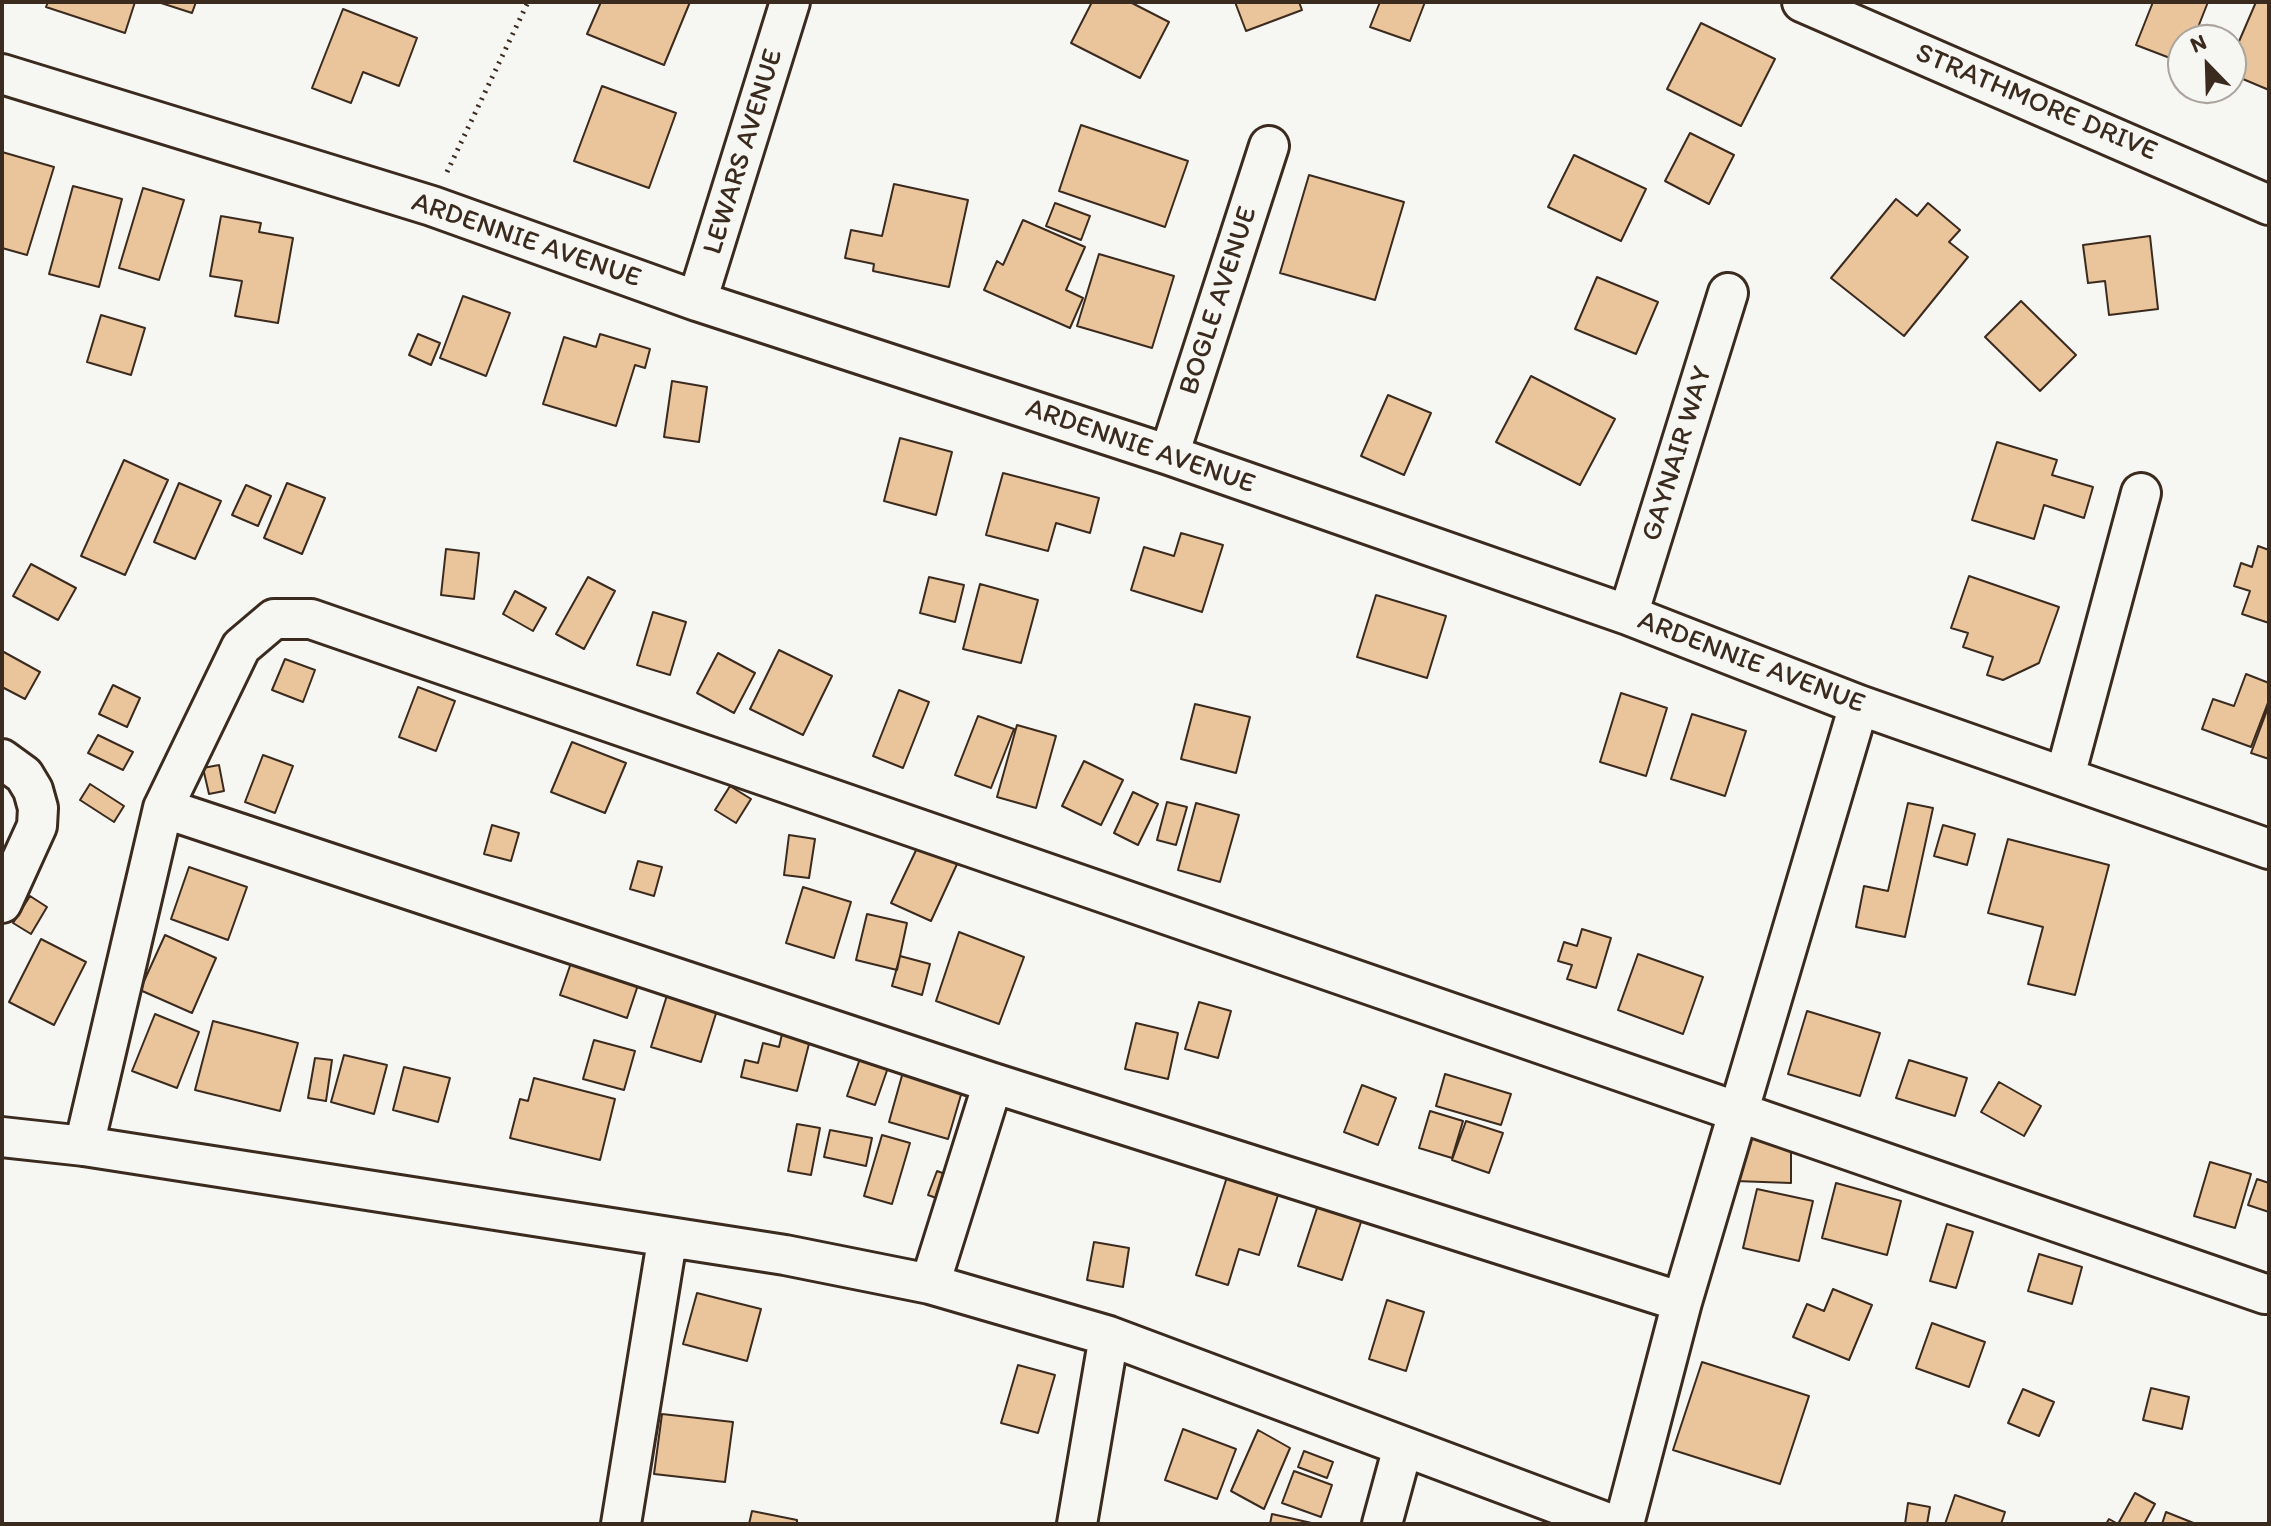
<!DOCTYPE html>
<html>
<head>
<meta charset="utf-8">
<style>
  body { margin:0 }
  #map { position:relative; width:2271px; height:1526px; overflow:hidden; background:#f6f6f2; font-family:Itim,sans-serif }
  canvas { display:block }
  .frame { position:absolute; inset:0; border:4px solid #3b2a1e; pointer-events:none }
  .north { position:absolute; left:2167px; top:24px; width:80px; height:80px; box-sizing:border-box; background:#f6f6f2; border:2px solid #aba49d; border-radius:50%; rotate:337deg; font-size:22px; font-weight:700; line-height:32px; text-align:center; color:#3b2a1e }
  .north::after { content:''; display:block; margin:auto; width:28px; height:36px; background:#3b2a1e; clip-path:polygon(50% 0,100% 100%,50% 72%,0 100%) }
</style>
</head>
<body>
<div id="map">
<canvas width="2271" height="1526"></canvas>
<div class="frame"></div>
<div class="north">N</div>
</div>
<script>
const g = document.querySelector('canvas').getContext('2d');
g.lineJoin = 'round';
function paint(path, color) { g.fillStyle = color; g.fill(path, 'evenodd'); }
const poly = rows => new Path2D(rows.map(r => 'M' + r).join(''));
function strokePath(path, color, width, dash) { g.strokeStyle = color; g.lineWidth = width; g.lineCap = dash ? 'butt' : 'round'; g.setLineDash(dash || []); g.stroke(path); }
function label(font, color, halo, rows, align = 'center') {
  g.font = font + ' Itim,sans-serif'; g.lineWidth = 6; g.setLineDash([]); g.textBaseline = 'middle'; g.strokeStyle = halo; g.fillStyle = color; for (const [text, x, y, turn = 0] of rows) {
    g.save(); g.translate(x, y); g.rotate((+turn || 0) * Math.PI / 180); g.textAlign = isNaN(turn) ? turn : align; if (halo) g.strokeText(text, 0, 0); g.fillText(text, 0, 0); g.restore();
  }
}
const building = poly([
  [48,2,135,2,125,33,46,7,48,2],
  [158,2,196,2,192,13,158,2],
  [601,2,690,2,664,65,587,34,601,2],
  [1092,2,1130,2,1169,22,1140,78,1071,43,1092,2],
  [1235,2,1299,2,1302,10,1246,31,1235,2],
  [1380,2,1425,2,1410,41,1370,27,1380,2],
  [2153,2,2208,2,2193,40,2183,40,2183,63,2136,45,2153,2],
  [2256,2,2269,2,2269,90,2231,74,2231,60,2256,2],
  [343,9,417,38,399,86,363,72,351,103,312,88,343,9],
  [1701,23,1775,59,1741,126,1667,89,1701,23],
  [602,86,676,113,649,188,574,161,602,86],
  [1081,125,1188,161,1165,227,1059,191,1081,125],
  [1690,133,1734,155,1709,204,1665,181,1690,133],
  [2,152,54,167,27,255,2,248,2,152],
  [1574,155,1646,189,1621,241,1548,207,1574,155],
  [1309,175,1404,202,1375,300,1280,273,1309,175],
  [894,184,968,200,949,287,873,271,874,264,845,258,851,230,882,236,894,184],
  [73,186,122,199,99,287,49,274,73,186],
  [143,188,184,200,159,280,119,268,143,188],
  [1896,199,1917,216,1928,203,1960,230,1949,242,1968,257,1904,336,1831,278,1896,199],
  [1055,203,1090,216,1081,240,1046,226,1055,203],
  [221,216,261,223,259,232,293,238,278,323,235,316,242,281,210,276,221,216],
  [1023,220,1085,247,1066,290,1083,298,1070,328,984,290,997,261,1003,265,1023,220],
  [2150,236,2158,309,2109,315,2105,281,2088,283,2083,245,2150,236],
  [1099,254,1174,276,1152,348,1077,326,1099,254],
  [1597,277,1658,302,1636,354,1575,329,1597,277],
  [463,296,510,313,486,376,440,358,463,296],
  [2021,301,2076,355,2040,391,1985,337,2021,301],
  [101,315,145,328,131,375,87,362,101,315],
  [418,334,440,343,431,365,409,355,418,334],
  [600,334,650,349,645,368,635,365,616,426,543,404,564,337,596,347,600,334],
  [1531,376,1615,419,1580,485,1496,442,1531,376],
  [672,381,707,387,699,442,664,437,672,381],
  [1388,395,1431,413,1404,475,1361,456,1388,395],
  [900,438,952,452,936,515,884,501,900,438],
  [1997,442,2057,460,2052,475,2093,487,2084,518,2044,505,2034,539,1972,520,1997,442],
  [124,460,168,480,125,575,81,556,124,460],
  [1003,473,1099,498,1090,533,1056,523,1048,551,986,535,1003,473],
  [179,483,221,501,195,559,154,542,179,483],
  [287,483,325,498,302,554,264,538,287,483],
  [246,485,271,496,258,526,232,515,246,485],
  [1181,533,1223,545,1202,612,1131,590,1144,547,1174,556,1181,533],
  [2258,546,2269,550,2269,623,2242,614,2250,591,2234,586,2241,563,2252,567,2258,546],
  [446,549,479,553,474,599,441,595,446,549],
  [31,564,76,588,58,620,13,596,31,564],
  [1969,576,2059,607,2039,663,2003,680,1987,675,1993,657,1963,647,1968,633,1951,628,1969,576],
  [588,577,615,591,584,649,556,634,588,577],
  [929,577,964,585,955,622,920,613,929,577],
  [980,584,1038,600,1021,663,963,649,980,584],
  [515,591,546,608,533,631,503,614,515,591],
  [1376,595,1446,616,1427,678,1357,657,1376,595],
  [653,612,686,622,670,675,637,665,653,612],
  [779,650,832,676,803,735,750,709,779,650],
  [2,651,40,672,25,699,2,687,2,651],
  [718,653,755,673,734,713,697,693,718,653],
  [285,659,315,670,303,702,272,690,285,659],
  [2246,674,2269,683,2269,700,2251,747,2202,729,2213,699,2234,706,2246,674],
  [113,685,140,698,127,727,99,714,113,685],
  [418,687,455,701,436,751,399,737,418,687],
  [899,690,929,702,903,768,873,756,899,690],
  [1621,693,1667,708,1646,776,1600,762,1621,693],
  [1195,704,1250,717,1236,773,1181,759,1195,704],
  [2269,705,2269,759,2251,753,2269,705],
  [1692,714,1746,731,1725,796,1671,779,1692,714],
  [978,716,1014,729,991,788,955,775,978,716],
  [1017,725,1056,736,1036,808,997,797,1017,725],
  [98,735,133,752,123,770,88,753,98,735],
  [572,742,626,763,605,813,551,792,572,742],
  [263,755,293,766,275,813,245,802,263,755],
  [1084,761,1123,780,1101,825,1062,806,1084,761],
  [219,765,224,791,209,794,203,768,219,765],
  [90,784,124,806,114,822,80,800,90,784],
  [730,786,751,799,736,823,715,810,730,786],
  [1133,792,1158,804,1138,845,1114,833,1133,792],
  [1167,802,1187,807,1176,845,1157,840,1167,802],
  [1196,803,1239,815,1220,882,1178,870,1196,803],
  [1908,803,1933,808,1905,937,1856,927,1864,886,1888,891,1908,803],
  [492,825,519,833,511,861,484,854,492,825],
  [1943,825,1975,834,1967,865,1934,856,1943,825],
  [789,835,815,839,809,878,784,875,789,835],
  [2008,839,2109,865,2075,995,2028,984,2043,927,1988,913,2008,839],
  [919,844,958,862,931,921,891,903,919,844],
  [638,861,662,867,654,896,630,889,638,861],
  [189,867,247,887,228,940,171,919,189,867],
  [803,887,851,902,834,958,786,943,803,887],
  [30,896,47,907,31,934,13,923,30,896],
  [867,914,907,923,897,970,856,960,867,914],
  [1582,929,1611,938,1596,988,1567,979,1572,965,1558,961,1564,942,1577,946,1582,929],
  [959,932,1024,957,999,1024,936,1001,959,932],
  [165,935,216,958,192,1013,140,990,165,935],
  [41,939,86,962,54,1025,9,1002,41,939],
  [1638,954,1703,977,1683,1034,1618,1010,1638,954],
  [900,956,930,964,922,995,892,986,900,956],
  [572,960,639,982,627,1018,560,995,572,960],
  [668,992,718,1007,701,1062,651,1047,668,992],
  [1199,1002,1231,1011,1218,1058,1185,1049,1199,1002],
  [1807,1011,1880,1033,1860,1096,1788,1074,1807,1011],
  [155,1014,199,1032,177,1088,132,1071,155,1014],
  [213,1021,298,1043,280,1111,195,1090,213,1021],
  [1136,1023,1178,1033,1168,1079,1125,1069,1136,1023],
  [783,1030,811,1036,797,1091,741,1077,745,1060,758,1063,763,1043,779,1047,783,1030],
  [594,1040,635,1051,624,1090,583,1079,594,1040],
  [863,1050,891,1059,875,1105,847,1096,863,1050],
  [344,1055,387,1065,374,1114,331,1102,344,1055],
  [315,1058,332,1060,326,1101,308,1098,315,1058],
  [1909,1060,1967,1078,1955,1116,1896,1098,1909,1060],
  [404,1067,450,1078,438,1122,393,1110,404,1067],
  [903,1072,963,1088,948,1139,889,1122,903,1072],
  [1445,1074,1511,1094,1501,1125,1436,1106,1445,1074],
  [534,1078,615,1099,600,1160,510,1138,520,1099,528,1101,534,1078],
  [1999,1082,2041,1106,2024,1136,1981,1112,1999,1082],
  [1362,1085,1396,1098,1378,1145,1344,1132,1362,1085],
  [1430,1111,1463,1121,1452,1158,1419,1148,1430,1111],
  [1466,1121,1503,1133,1489,1173,1452,1160,1466,1121],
  [797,1124,820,1128,811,1175,788,1171,797,1124],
  [830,1130,872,1138,866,1166,824,1157,830,1130],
  [882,1135,910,1143,892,1204,864,1196,882,1135],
  [1750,1135,1791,1147,1791,1183,1735,1181,1750,1135],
  [2210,1162,2251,1174,2235,1228,2194,1216,2210,1162],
  [937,1171,956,1178,947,1202,928,1195,937,1171],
  [1227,1177,1279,1192,1259,1255,1239,1249,1228,1285,1196,1275,1227,1177],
  [2257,1179,2269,1183,2269,1212,2248,1205,2257,1179],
  [1836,1183,1901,1201,1887,1255,1822,1238,1836,1183],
  [1757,1189,1813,1201,1799,1261,1743,1248,1757,1189],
  [1319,1202,1363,1216,1342,1280,1298,1266,1319,1202],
  [1947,1224,1973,1232,1956,1288,1930,1281,1947,1224],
  [1094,1242,1129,1248,1123,1287,1087,1280,1094,1242],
  [2039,1254,2082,1267,2072,1304,2028,1291,2039,1254],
  [1833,1289,1872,1305,1849,1360,1793,1337,1807,1304,1824,1311,1833,1289],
  [697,1293,761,1309,747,1361,683,1344,697,1293],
  [1387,1300,1424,1312,1406,1371,1369,1359,1387,1300],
  [1932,1323,1985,1342,1969,1387,1916,1368,1932,1323],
  [1702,1362,1809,1396,1780,1484,1673,1450,1702,1362],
  [1018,1365,1055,1375,1038,1433,1001,1423,1018,1365],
  [2151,1388,2189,1397,2182,1429,2143,1420,2151,1388],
  [2023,1389,2054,1402,2039,1436,2008,1423,2023,1389],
  [662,1414,733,1422,725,1482,654,1474,662,1414],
  [1183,1429,1236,1449,1217,1499,1165,1480,1183,1429],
  [1258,1430,1290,1448,1264,1509,1231,1491,1258,1430],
  [1304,1451,1333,1462,1327,1478,1298,1467,1304,1451],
  [1294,1471,1332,1485,1321,1517,1282,1503,1294,1471],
  [2135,1493,2155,1504,2144,1524,2106,1524,2109,1519,2118,1524,2135,1493],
  [1955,1495,2005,1512,2001,1524,1945,1524,1955,1495],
  [1908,1503,1930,1507,1927,1524,1905,1524,1908,1503],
  [752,1511,797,1520,797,1524,749,1524,752,1511],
  [2166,1512,2196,1524,2162,1524,2166,1512],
  [1272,1514,1316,1524,1270,1524,1272,1514]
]);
paint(building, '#eac49b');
strokePath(building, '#3b2a1e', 2);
const minor = poly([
  [1802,2,2269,205],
  [2,74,432,206,697,301,1169,455,1628,615,1859,705,2269,849],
  [697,301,790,2],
  [1169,455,1269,146],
  [1628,615,1728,293],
  [2,759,24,775,33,790,38,808,37,826,2,903],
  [2065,776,2141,493],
  [163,808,993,1083,1682,1302],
  [2,1137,84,1146,785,1255,930,1284,1109,1336,1611,1524],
  [84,1146,163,808,241,647,274,619,311,619,2265,1294],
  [930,1284,993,1083],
  [621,1524,666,1247,680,1239],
  [1077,1524,1109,1336],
  [1382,1524,1403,1447],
  [1624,1524,1682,1302,1859,705]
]);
strokePath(minor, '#3b2a1e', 44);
strokePath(poly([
  [447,172,528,2]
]), '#3b2a1e', 5, [2, 6]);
strokePath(minor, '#f6f6f2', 38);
label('28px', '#3b2a1e', '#f6f6f2', [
  ["STRATHMORE DRIVE",2036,103,23],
  ["LEWARS AVENUE",744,152,-73],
  ["ARDENNIE AVENUE",526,241,19],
  ["BOGLE AVENUE",1219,301,-72],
  ["ARDENNIE AVENUE",1140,447,19],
  ["GAYNAIR WAY",1678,454,-73],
  ["ARDENNIE AVENUE",1751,663,21]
]);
</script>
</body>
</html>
